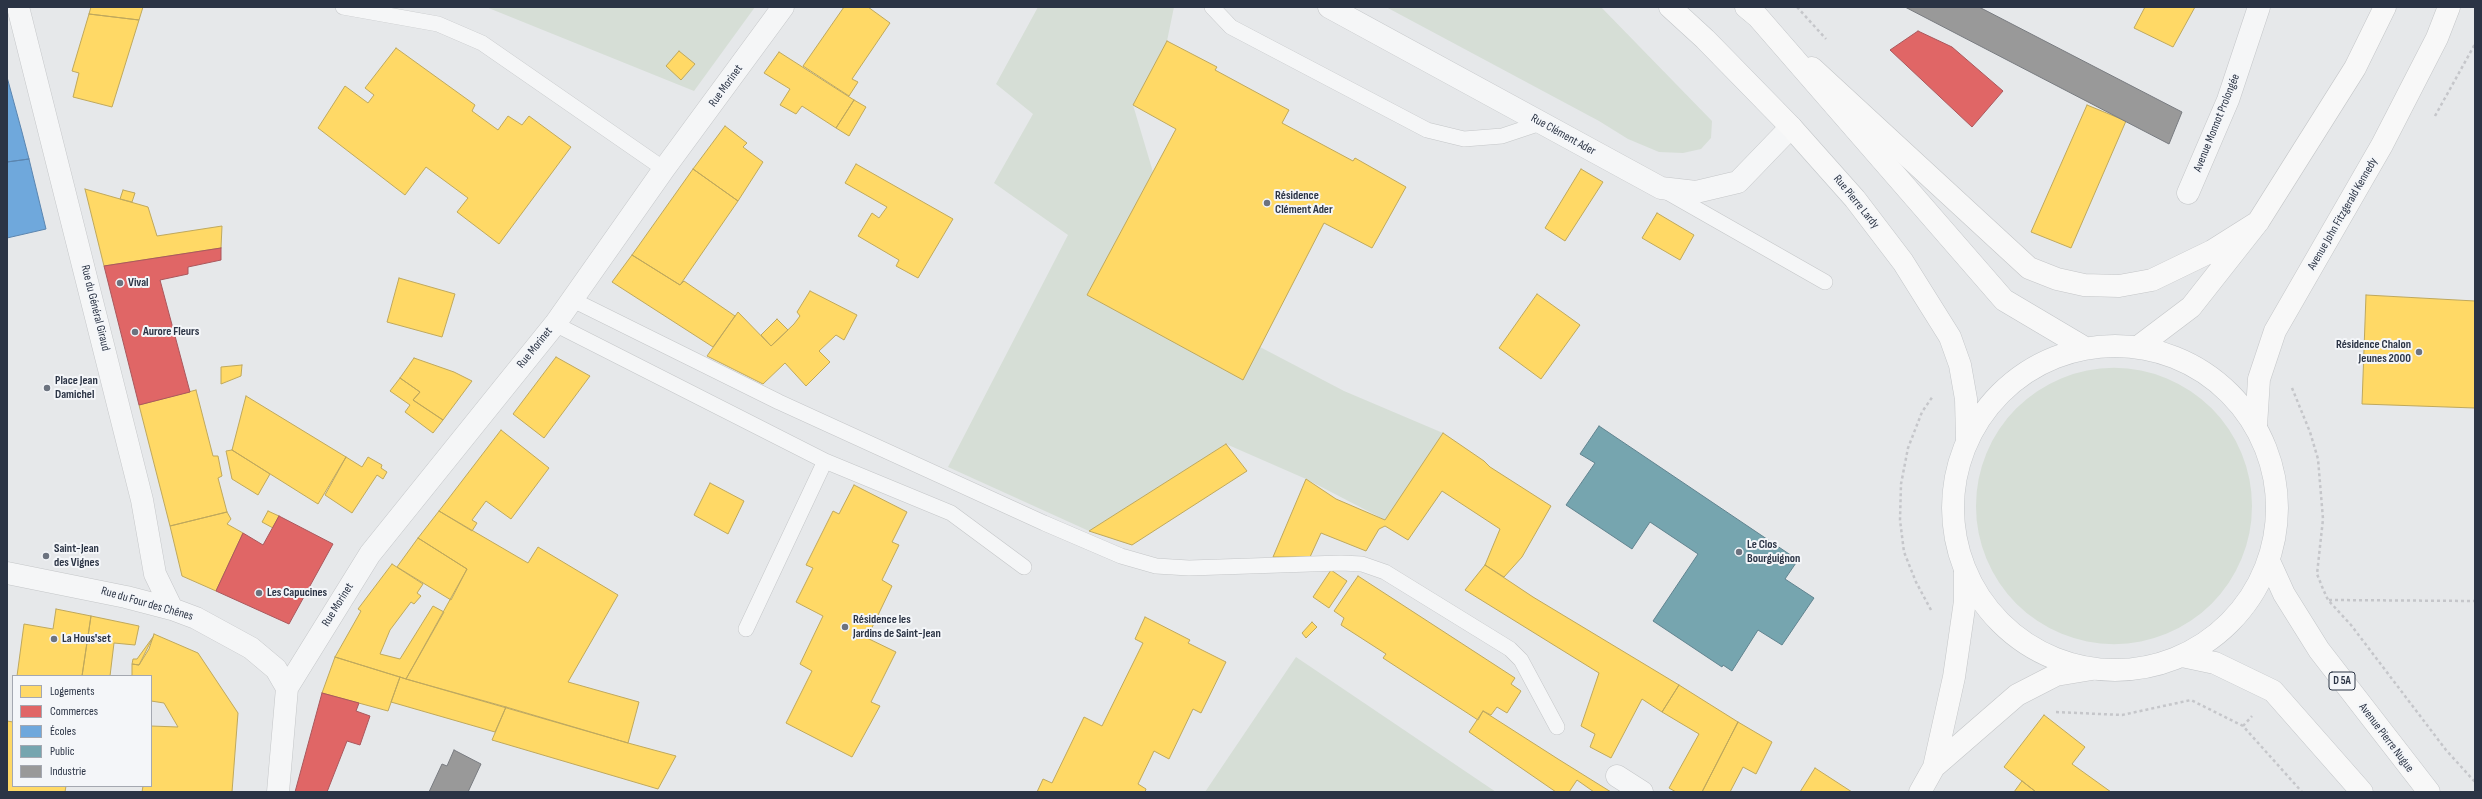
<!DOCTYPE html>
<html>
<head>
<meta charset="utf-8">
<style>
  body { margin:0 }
  #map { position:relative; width:2482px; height:799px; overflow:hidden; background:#e6e8ea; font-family:"Sofia Sans Condensed",sans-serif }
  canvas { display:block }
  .frame { position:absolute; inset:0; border:8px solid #2b3445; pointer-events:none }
  .legend { position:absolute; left:12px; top:675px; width:140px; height:112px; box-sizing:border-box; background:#f4f6f9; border:1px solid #a4a8b1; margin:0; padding:5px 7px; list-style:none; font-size:12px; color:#2b3445 }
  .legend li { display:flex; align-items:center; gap:8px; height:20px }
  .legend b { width:20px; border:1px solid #a4a8b1 }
</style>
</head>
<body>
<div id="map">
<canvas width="2482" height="799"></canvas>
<div class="frame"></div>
<ul class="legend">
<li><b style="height:11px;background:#ffd966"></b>Logements</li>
<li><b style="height:11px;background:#e06666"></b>Commerces</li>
<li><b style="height:11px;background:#6fa8dc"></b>Écoles</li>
<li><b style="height:11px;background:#76a5af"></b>Public</li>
<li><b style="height:11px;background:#999"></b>Industrie</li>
</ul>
</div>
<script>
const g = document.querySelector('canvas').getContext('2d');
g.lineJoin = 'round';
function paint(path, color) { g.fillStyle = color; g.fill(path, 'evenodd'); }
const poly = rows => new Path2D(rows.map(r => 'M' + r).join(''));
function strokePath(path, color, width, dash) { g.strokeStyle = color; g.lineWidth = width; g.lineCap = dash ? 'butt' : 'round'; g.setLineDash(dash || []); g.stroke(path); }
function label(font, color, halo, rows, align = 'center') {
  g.font = font + ' "Sofia Sans Condensed",sans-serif'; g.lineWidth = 4; g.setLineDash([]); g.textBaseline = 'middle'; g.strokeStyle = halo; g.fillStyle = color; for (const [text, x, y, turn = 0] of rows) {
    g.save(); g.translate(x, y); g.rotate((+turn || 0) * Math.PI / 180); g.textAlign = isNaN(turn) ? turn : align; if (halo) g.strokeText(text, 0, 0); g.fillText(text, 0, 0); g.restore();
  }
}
paint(poly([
  [486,7,755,7,694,91],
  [1038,7,1174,7,1167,41,1133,105,1153,172,1087,295,1242,379,1260,347,1344,391,1443,433,1385,520,1306,479,1226,444,1089,531,948,467,1068,235,994,183,1033,114,996,84],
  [1386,7,1601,7,1712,121,1711,138,1701,149,1683,153,1659,152,1628,139,1599,121],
  '1976 506a138 138 0 1 1 276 0a138 138 0 1 1-276 0Z',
  [1296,657,1496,792,1205,792]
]), '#d6ded6');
const homes = poly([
  [91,7,143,7,139,20,89,14,91,7],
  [844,7,868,7,890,23,852,79,858,82,849,96,803,66,844,7],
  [2145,7,2195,7,2173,47,2134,28,2145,7],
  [89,14,139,20,112,107,73,97,79,73,72,71,89,14],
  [1167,41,1217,67,1215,70,1289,110,1282,123,1353,161,1355,158,1406,187,1372,248,1324,223,1243,380,1087,295,1176,129,1133,105,1167,41],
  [396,48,475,105,472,111,498,130,508,116,522,125,529,116,571,147,499,244,457,212,468,198,426,167,405,195,318,128,345,86,368,103,374,95,365,88,396,48],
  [679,51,695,64,681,80,666,66,679,51],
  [779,52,854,100,836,128,802,106,796,114,780,105,790,89,764,73,779,52],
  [854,100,866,107,849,136,836,128,854,100],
  [2087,105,2126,121,2071,248,2031,232,2087,105],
  [725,126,747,143,743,147,763,162,738,201,693,169,725,126],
  [856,164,953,219,918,278,896,266,899,260,858,236,872,213,879,218,887,207,845,183,856,164],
  [693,169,738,201,680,285,632,255,693,169],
  [1581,169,1603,182,1565,241,1545,228,1581,169],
  [85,189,148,207,157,236,222,226,221,248,104,266,85,189],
  [123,190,135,193,132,202,120,199,123,190],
  [1657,213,1694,235,1680,260,1642,238,1657,213],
  [632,255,680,285,684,281,735,316,713,347,612,282,632,255],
  [399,278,455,294,442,337,387,322,399,278],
  [810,291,857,315,844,340,836,335,819,351,830,362,806,386,785,363,763,384,707,356,738,312,771,346,794,324,800,316,797,312,810,291],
  [1537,294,1580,325,1541,379,1499,348,1537,294],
  [2366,295,2475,301,2475,408,2362,404,2366,295],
  [777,319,788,330,771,346,761,335,777,319],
  [556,357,590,376,544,438,513,414,556,357],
  [414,358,454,372,472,381,443,420,413,400,420,392,400,378,414,358],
  [242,365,241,376,221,384,221,367,242,365],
  [400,378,420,392,413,400,443,420,433,433,405,412,410,405,390,391,400,378],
  [196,390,213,456,218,456,222,476,218,478,227,512,170,526,139,405,196,390],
  [246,396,346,457,318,504,232,450,246,396],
  [501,430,549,468,511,519,486,501,472,520,477,523,472,531,439,511,501,430],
  [1443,433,1484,461,1490,467,1551,506,1522,557,1504,577,1485,565,1500,529,1442,491,1408,540,1385,526,1379,529,1366,551,1321,533,1310,557,1273,557,1306,479,1336,499,1385,520,1443,433],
  [1226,444,1247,471,1132,545,1089,531,1226,444],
  [232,450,270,474,258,495,232,479,226,451,232,450],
  [346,457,362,467,368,457,382,465,381,468,387,472,383,479,377,475,352,513,325,495,346,457],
  [710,483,744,501,728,534,694,515,710,483],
  [854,485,907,512,892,542,899,545,882,580,892,586,867,638,896,652,871,702,880,706,852,757,786,723,812,671,800,664,823,616,796,602,813,568,806,565,833,511,839,514,854,485],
  [268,511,279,516,273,528,262,522,268,511],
  [439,511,528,563,538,547,618,595,568,682,639,702,628,743,406,679,467,569,418,538,439,511],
  [227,512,231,519,227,524,243,533,216,591,182,576,170,526,227,512],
  [418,538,467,569,451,600,397,567,418,538],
  [392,564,423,584,417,593,421,596,414,604,411,602,390,630,380,654,400,659,433,606,444,612,406,679,335,657,361,611,358,609,392,564],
  [1485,565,1533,597,1679,685,1662,712,1642,699,1611,758,1590,747,1595,734,1581,726,1599,673,1465,590,1485,565],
  [1331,570,1347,581,1329,608,1313,597,1331,570],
  [1358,576,1515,678,1511,684,1521,691,1507,713,1497,707,1491,715,1483,711,1478,720,1383,658,1386,654,1341,625,1344,618,1334,611,1358,576],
  [56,609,91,616,82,676,17,676,24,624,53,629,56,609],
  [91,616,139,626,135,645,114,643,110,676,82,676,91,616],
  [1145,617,1190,640,1188,643,1226,662,1201,713,1193,709,1169,759,1154,751,1138,784,1146,789,1145,792,1037,792,1043,779,1052,783,1084,717,1102,726,1143,643,1135,639,1145,617],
  [1312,622,1317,627,1306,638,1302,633,1312,622],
  [154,634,198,653,238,713,232,792,142,792,143,786,151,786,151,726,178,727,164,703,151,701,151,676,132,676,132,664,139,665,149,649,154,634],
  [153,637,139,665,132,664,133,659,137,659,153,637],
  [335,657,400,677,388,711,322,693,335,657],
  [400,677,406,679,506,707,495,732,391,702,400,677],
  [1679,685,1738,722,1702,792,1676,792,1669,788,1699,734,1662,712,1679,685],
  [506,707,628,743,676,756,658,789,492,740,506,707],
  [1483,711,1558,759,1611,792,1594,792,1577,780,1569,792,1556,792,1469,732,1483,711],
  [2044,715,2085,747,2072,764,2111,792,2036,792,2004,767,2044,715],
  [7,721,13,722,13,786,66,786,65,792,7,792,7,721],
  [1738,722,1772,742,1756,774,1743,767,1730,792,1702,792,1738,722],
  [1815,768,1852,792,1800,792,1815,768],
  [2022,781,2036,792,2014,792,2022,781]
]);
paint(homes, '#ffd966');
strokePath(homes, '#bfa85c', 1);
const shops = poly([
  [1918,31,1952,47,2003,91,1972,127,1890,50,1918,31],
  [221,248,221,260,188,267,188,274,160,280,190,392,139,405,104,266,221,248],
  [279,516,333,544,289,624,216,591,243,533,263,545,279,516],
  [322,693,359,703,356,711,370,716,360,745,347,741,327,792,295,792,322,693]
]);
paint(shops, '#e06666');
strokePath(shops, '#aa575c', 1);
const schools = poly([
  [7,77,22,132,29,159,7,162,7,77],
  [29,159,46,229,7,238,7,162,29,159]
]);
paint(schools, '#6fa8dc');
strokePath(schools, '#5b85af', 1);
const public = poly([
  [1599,426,1798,560,1785,579,1814,598,1782,645,1758,630,1732,671,1723,665,1722,667,1653,621,1698,554,1650,522,1632,549,1566,505,1595,463,1580,454,1599,426]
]);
paint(public, '#76a5af');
strokePath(public, '#60838f', 1);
const industry = poly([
  [1905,7,1979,7,2182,112,2169,144,1905,7],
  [454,750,481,764,468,792,429,792,442,764,447,766,454,750]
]);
paint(industry, '#999');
strokePath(industry, '#787b80', 1);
const service = poly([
  [343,7,438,24,482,43,664,169],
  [1212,7,1231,27,1427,130,1464,139,1502,136,1541,123],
  [1667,192,1825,282],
  [571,299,779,402,1044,523,1121,556,1156,566,1189,568,1341,563,1362,564,1385,572,1510,649,1521,660,1557,727],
  [555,324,825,461,951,513,1024,567],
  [746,629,825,461]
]);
const minor = poly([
  [18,7,142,500,155,574,172,609],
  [1329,7,1661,188,1696,192,1738,182,1791,127],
  [2188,193,2228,100,2259,7],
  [7,573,126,597,172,609,196,618,251,648,276,669,287,688],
  [1617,776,1642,792],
  [278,792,287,688,370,554,555,324,664,169,783,7]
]);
const secondary = poly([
  [1812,68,2029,268,2057,279,2084,285,2119,286,2152,280,2212,251,2258,222],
  [2138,347,2191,307,2258,222,2355,68,2385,7],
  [2256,426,2259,379,2275,331,2382,145,2437,38,2449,7],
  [1934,767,2017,695,2056,675,2092,669],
  [1920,792,1934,767,1954,677,1965,601,1965,572]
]);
const primary = poly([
  [1670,7,1705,39,1791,127,1855,199,1903,262,1950,337,1960,365,1966,399,1967,439],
  [1746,7,1758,17,2004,300,2085,348],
  '1953 508a162 162 0 1 1 324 0a162 162 0 1 1-324 0Z',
  [2269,561,2284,594,2319,650,2429,792],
  [2182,656,2215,663,2273,691,2362,792]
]);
strokePath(service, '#c4c6c8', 16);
strokePath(minor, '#c4c6c8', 23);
strokePath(secondary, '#c4c6c8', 23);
strokePath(primary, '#c2c5c8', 23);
strokePath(poly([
  [1797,7,1826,39],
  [2435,116,2475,44],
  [2292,388,2310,432,2318,459,2323,519,2317,574,2323,589,2328,600,2351,625,2446,750,2475,782],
  [2329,600,2475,601],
  [1931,610,1916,582,1904,552,1900,520,1901,484,1908,448,1922,412,1933,396],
  [2056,712,2122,715,2191,700,2243,726,2302,792],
  [2243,726,2252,716]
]), '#c5c6ca', 2.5, [3, 3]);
strokePath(service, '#f5f6f7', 15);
strokePath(minor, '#f5f6f7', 22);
strokePath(secondary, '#f8f8f8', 22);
strokePath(primary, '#f8f8f8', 22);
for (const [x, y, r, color] of [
  [1267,203,4,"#6c737f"],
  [120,283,4,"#6c737f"],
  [135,332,4,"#6c737f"],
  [2419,352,4,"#6c737f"],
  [47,388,4,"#6c737f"],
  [1739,552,4,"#6c737f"],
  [46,556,4,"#6c737f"],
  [259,593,4,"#6c737f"],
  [845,627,4,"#6c737f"],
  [54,639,4,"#6c737f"]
]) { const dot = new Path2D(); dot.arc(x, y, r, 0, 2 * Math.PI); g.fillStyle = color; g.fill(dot); strokePath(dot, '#f4f6f9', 1.5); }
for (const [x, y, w] of [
  [2342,681,26]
]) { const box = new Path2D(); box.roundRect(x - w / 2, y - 9, w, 18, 3); g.fillStyle = '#f4f6f9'; g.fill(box); strokePath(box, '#2b3445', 1); }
label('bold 11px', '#2b3445', null, [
  ["D 5A",2342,681]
]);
label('12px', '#2b3445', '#f4f6f9', [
  ["Rue Morinet",726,86,-54],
  ["Avenue Monnot Prolongée",2217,123,-68],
  ["Rue Clément Ader",1563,135,29],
  ["Rue Pierre Lardy",1856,202,51],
  ["Avenue John Fitzgerald Kennedy",2343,214,-60],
  ["Rue du Général Giraud",95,308,76],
  ["Rue Morinet",535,348,-51],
  ["Rue du Four des Chênes",147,604,16],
  ["Rue Morinet",338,605,-58],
  ["Avenue Pierre Nugue",2386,738,53]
]);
label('bold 12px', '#2b3445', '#f4f6f9', [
  ["Résidence",1275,196],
  ["Clément Ader",1275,210],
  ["Vival",128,283],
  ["Aurore Fleurs",143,332],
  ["Résidence Chalon",2411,345,"right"],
  ["Jeunes 2000",2411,359,"right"],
  ["Place Jean",55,381],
  ["Damichel",55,395],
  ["Le Clos",1747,545],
  ["Bourguignon",1747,559],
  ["Saint-Jean",54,549],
  ["des Vignes",54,563],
  ["Les Capucines",267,593],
  ["Résidence les",853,620],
  ["Jardins de Saint-Jean",853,634],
  ["La Hous'set",62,639]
], 'left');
</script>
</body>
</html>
